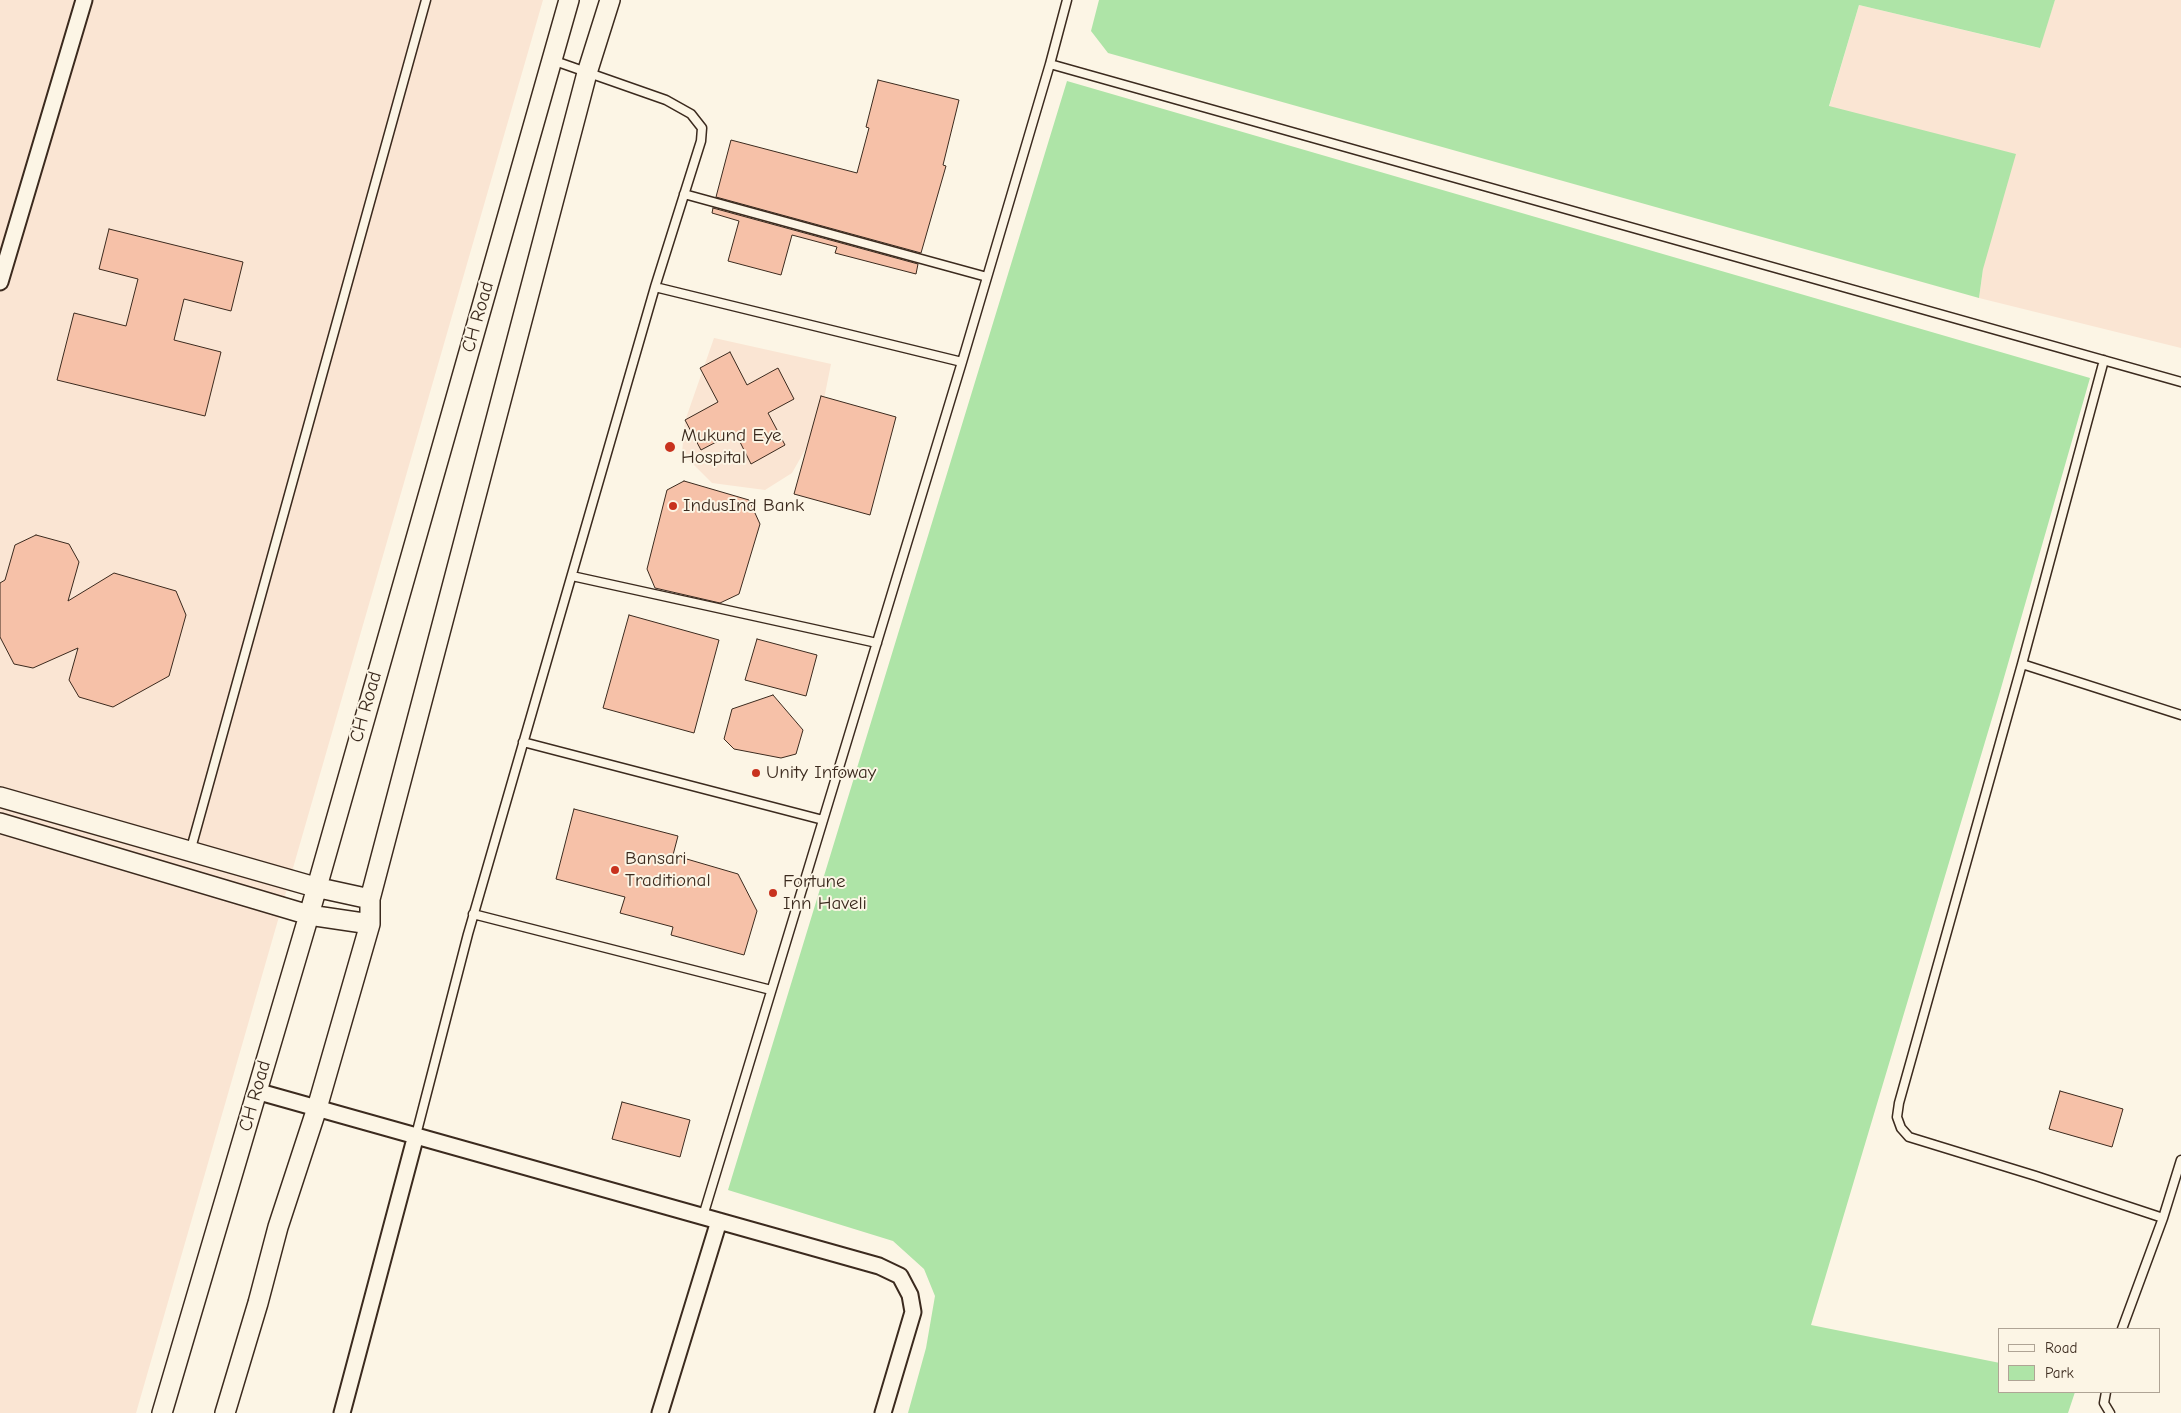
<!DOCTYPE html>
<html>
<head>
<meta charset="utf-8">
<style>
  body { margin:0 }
  #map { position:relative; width:2181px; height:1413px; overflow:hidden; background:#fcf5e5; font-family:"Comic Neue",sans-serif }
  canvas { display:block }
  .legend { position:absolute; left:1998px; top:1328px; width:162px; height:65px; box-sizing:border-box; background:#fcf5e5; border:1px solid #afa495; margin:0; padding:6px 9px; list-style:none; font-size:15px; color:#3b2a1e }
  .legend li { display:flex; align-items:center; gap:10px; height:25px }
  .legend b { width:25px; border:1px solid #afa495 }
</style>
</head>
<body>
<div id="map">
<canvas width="2181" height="1413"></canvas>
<ul class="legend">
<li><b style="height:6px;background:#fcf5e5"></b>Road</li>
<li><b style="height:14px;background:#aee4a7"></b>Park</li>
</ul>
</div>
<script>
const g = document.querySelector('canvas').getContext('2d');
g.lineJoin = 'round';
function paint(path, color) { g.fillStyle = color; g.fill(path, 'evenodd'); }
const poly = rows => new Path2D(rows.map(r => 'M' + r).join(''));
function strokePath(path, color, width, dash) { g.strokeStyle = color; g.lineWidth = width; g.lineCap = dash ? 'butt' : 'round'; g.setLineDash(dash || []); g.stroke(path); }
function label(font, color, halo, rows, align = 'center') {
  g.font = font + ' "Comic Neue",sans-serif'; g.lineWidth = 4; g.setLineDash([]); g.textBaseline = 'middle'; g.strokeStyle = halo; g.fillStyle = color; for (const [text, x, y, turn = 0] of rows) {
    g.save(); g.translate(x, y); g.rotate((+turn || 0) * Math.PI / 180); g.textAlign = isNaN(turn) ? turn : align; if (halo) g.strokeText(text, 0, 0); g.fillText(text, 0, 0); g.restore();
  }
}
paint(poly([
  [0,0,543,0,136,1413,0,1413],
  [2055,0,2181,0,2181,348,1979,298,1983,269,1829,107,1859,5,2039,48],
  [714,338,831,364,820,419,805,450,792,473,765,490,712,483,682,453,685,421]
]), '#fae5d3');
paint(poly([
  [1099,0,2055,0,2040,48,1859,5,1829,106,2016,154,1983,269,1979,298,1108,53,1091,31],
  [1067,81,2090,378,1999,695,1811,1325,2000,1363,2000,1392,2075,1392,2068,1413,908,1413,926,1348,935,1296,924,1269,893,1241,728,1190]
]), '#aee4a7');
const building = poly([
  [878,80,959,100,943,165,946,166,921,253,716,197,731,140,857,173,869,128,866,127,878,80],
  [713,208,918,264,916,274,835,253,837,247,792,235,781,275,728,261,739,221,712,213,713,208],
  [109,229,243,262,231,311,184,299,174,340,221,352,205,416,57,380,74,313,126,326,138,279,99,269,109,229],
  [730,352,747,385,778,368,794,399,768,413,785,445,751,464,735,432,701,450,685,420,718,402,700,368,730,352],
  [821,396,896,417,870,515,794,494,821,396],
  [684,481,749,500,760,524,739,594,720,603,655,588,647,569,667,490,684,481],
  [36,535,69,544,79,562,68,601,114,573,176,591,186,615,169,676,113,707,79,697,69,680,78,648,33,668,14,664,0,637,0,583,5,580,15,545,36,535],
  [629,615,719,640,694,733,603,708,629,615],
  [757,639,817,655,806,696,745,680,757,639],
  [773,695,803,730,796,754,781,758,734,749,724,739,732,709,773,695],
  [574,809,678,836,673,855,738,874,757,911,744,955,671,935,673,927,620,913,625,897,556,879,574,809],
  [2060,1091,2123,1109,2112,1147,2049,1129,2060,1091],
  [622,1102,690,1120,680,1157,612,1139,622,1102]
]);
paint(building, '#f6c1a8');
strokePath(building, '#3b2a1e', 1);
const service = poly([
  [1067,0,1050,64,2181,382],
  [684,194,987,277],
  [655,287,962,362],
  [2104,360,2022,664,2181,715],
  [572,576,877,643],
  [2022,664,1899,1103,1897,1117,1901,1128,1909,1137,2036,1176,2163,1218,2122,1329],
  [523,742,823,820],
  [190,852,426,0],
  [473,914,771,990],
  [416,1135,468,934,655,287,701,141,702,128,691,114,666,100,552,60],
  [703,1216,962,362,1050,64],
  [2163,1218,2181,1160],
  [2106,1392,2104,1403,2110,1413]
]);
const minor = poly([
  [0,282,84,0],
  [256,1091,879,1266,900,1276,910,1295,913,1312,883,1413],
  [342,1413,416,1135],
  [660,1413,719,1221]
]);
const tertiary = poly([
  [0,797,315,887,370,899],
  [0,823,309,915,370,924],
  [162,1413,309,915,569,0],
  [225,1413,258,1303,278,1227,317,1108,370,924,370,899,587,73,610,0]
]);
strokePath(service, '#3b2a1e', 11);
strokePath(minor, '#3b2a1e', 19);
strokePath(tertiary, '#3b2a1e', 22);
strokePath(service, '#fcf5e5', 8);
strokePath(minor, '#fcf5e5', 15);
strokePath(tertiary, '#fcf5e5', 19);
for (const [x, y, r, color] of [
  [670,447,6,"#c8321e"],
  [673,506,5,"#c8321e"],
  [756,773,5,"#c8321e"],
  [615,870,5,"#c8321e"],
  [773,893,5,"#c8321e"]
]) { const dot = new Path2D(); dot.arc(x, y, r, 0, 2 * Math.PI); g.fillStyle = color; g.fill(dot); strokePath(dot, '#fcf5e5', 2); }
label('19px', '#3b2a1e', '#fcf5e5', [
  ["CH Road",478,317,-74],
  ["CH Road",366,707,-74],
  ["CH Road",255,1096,-74]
]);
label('19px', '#3b2a1e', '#fcf5e5', [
  ["Mukund Eye",681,436],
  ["Hospital",681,458],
  ["IndusInd Bank",683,506],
  ["Unity Infoway",766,773],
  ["Bansari",625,859],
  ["Traditional",625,881],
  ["Fortune",783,882],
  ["Inn Haveli",783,904]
], 'left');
</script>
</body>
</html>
